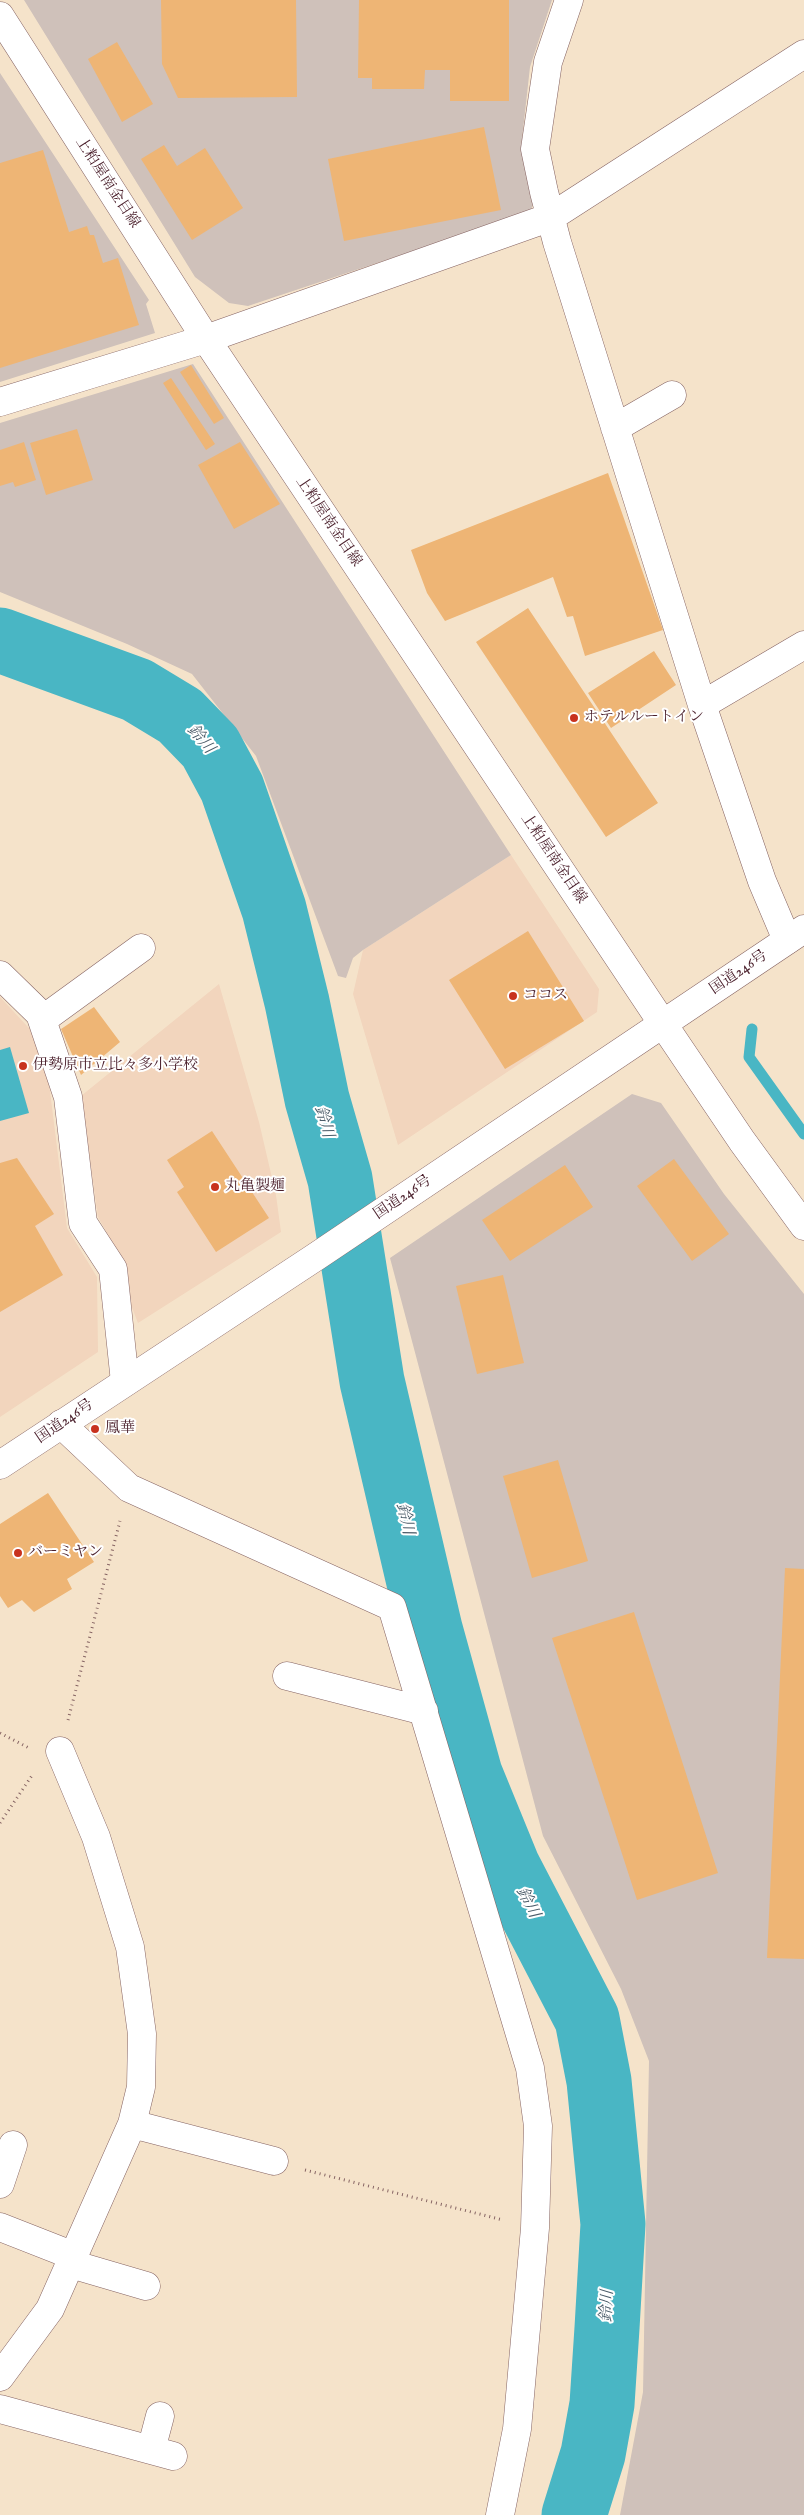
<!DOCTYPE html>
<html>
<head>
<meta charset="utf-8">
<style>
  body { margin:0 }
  canvas { display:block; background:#f5e3ca }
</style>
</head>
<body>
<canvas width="804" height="2515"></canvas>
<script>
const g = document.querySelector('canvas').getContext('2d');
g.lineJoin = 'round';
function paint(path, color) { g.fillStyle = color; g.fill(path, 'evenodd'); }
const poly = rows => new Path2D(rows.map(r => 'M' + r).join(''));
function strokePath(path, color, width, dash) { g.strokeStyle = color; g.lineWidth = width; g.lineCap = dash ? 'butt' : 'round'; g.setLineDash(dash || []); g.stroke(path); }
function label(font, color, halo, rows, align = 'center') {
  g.font = font + ' "IM FELL English","Noto Serif JP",serif'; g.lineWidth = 4; g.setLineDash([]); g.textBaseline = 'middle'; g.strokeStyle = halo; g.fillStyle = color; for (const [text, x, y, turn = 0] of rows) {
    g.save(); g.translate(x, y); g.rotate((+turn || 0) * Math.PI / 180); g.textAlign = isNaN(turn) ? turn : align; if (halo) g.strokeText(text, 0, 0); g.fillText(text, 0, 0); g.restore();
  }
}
paint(poly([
  [511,855,599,989,597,1012,398,1145,353,994,363,950],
  [219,984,259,1122,276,1195,281,1232,138,1323,131,1305,124,1262,98,1217,81,1096],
  [0,997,41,1041,50,1091,67,1228,97,1277,98,1352,0,1417]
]), '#f2d5bd');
paint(poly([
  [24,0,552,0,530,67,521,148,534,202,530,212,248,306,229,303,195,277],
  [0,73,149,300,146,304,155,333,0,382],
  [193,364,511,855,363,950,353,958,346,978,338,976,256,756,192,674,127,644,0,592,0,423],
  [632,1094,661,1103,724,1194,804,1294,804,2515,620,2515,643,2392,649,2061,621,1989,543,1836,390,1258]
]), '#cfc1ba');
paint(poly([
  [10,1047,29,1113,0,1121,0,1050]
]), '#49b6c4');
strokePath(poly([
  [752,1029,749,1057,804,1134]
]), '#49b6c4', 11);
strokePath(poly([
  [0,640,137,690,180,716,210,747,232,788,274,909,297,1002,317,1099,340,1179,372,1381,430,1629,470,1774,508,1867,587,2019,599,2081,613,2224,607,2328,602,2404,593,2454,574,2515]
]), '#49b6c4', 65);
paint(poly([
  [161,0,296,0,297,97,178,98,162,64],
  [359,0,509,0,509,101,450,101,450,70,425,70,424,89,372,89,372,78,358,78],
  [117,42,153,104,122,122,88,59],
  [484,127,501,210,344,241,328,159],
  [164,145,177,166,205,148,243,208,192,240,141,159],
  [43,150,69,232,87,226,90,235,94,235,103,263,118,258,139,325,0,368,0,163],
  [191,365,224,418,214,424,180,372],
  [171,378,215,444,206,450,163,383],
  [77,429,93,480,46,495,30,443],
  [24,442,36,480,15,487,13,482,0,486,0,450],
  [240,442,280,504,234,529,198,465],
  [608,473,663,630,585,656,573,616,567,617,553,577,445,621,427,593,411,550],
  [528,608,658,803,606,837,476,642],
  [654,651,676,685,611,728,588,693],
  [528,931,584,1021,505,1069,449,980],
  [94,1007,120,1042,81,1075,61,1029],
  [212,1131,269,1218,216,1252,177,1192,184,1187,167,1160],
  [17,1158,54,1214,35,1226,63,1275,0,1312,0,1163],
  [674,1159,729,1234,692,1261,637,1186],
  [565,1165,593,1207,510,1261,482,1220],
  [503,1275,524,1363,477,1374,456,1286],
  [558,1460,588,1561,532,1578,503,1476],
  [48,1493,94,1562,67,1579,72,1589,34,1612,22,1600,8,1608,0,1596,0,1524],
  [785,1568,804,1569,804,1959,767,1958],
  [634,1612,718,1873,637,1900,552,1638]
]), '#eeb575');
const minor = poly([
  [569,0,548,62,535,149,544,192,557,242,702,705,762,881,787,940],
  [0,402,206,339,551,217,804,54],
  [615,428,672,395],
  [702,705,804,645],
  [0,975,40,1014,68,1097,83,1223,113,1269,125,1382],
  [42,1020,141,948],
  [663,1024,742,1141,804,1226],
  [61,1424,129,1488,392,1607,530,2068,538,2126,535,2228,517,2429,500,2515],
  [287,1676,424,1711],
  [132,2124,274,2161],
  [0,2184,13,2145],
  [0,2227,74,2256],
  [71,2264,146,2286],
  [0,2377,50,2309,132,2124,141,2087,142,2034,130,1947,96,1837,60,1751],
  [0,2409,173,2456],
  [151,2450,160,2416]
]);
const major = poly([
  [0,16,206,339,663,1024]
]);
const highway = poly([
  [0,1465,314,1258,804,929]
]);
strokePath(minor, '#866463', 29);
strokePath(major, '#866463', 29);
strokePath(highway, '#866463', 29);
strokePath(poly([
  [68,1720,120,1521],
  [0,1733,29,1748],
  [0,1823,33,1774],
  [305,2170,503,2220]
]), '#866463', 3, [1, 4]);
strokePath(minor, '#fff', 28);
strokePath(major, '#fff', 28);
strokePath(highway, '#fff', 28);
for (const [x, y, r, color] of [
  [574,718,5,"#c8321e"],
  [513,996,5,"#c8321e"],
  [23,1066,5,"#c8321e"],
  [215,1187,5,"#c8321e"],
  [95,1429,5,"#c8321e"],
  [18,1553,5,"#c8321e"]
]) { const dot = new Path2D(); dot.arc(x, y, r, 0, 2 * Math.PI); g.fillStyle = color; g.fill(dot); strokePath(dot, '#fff', 2); }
label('15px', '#4a1f2b', '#fff', [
  ["上粕屋南金目線",107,183,57],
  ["上粕屋南金目線",328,522,56],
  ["上粕屋南金目線",553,859,56],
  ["国道246号",739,973,-34],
  ["国道246号",403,1198,-34],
  ["国道246号",65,1422,-34]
]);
label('15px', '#4a1f2b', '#fff', [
  ["ホテルルートイン",584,718],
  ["ココス",523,996],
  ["伊勢原市立比々多小学校",33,1066],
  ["丸亀製麺",225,1187],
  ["鳳華",105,1429],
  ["バーミヤン",28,1553]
], 'left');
label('italic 16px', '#4a5b68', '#fff', [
  ["鈴川",200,740,50],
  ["鈴川",323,1122,74],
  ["鈴川",404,1519,77],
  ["鈴川",527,1903,63],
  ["鈴川",608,2306,-87]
]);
</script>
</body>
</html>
